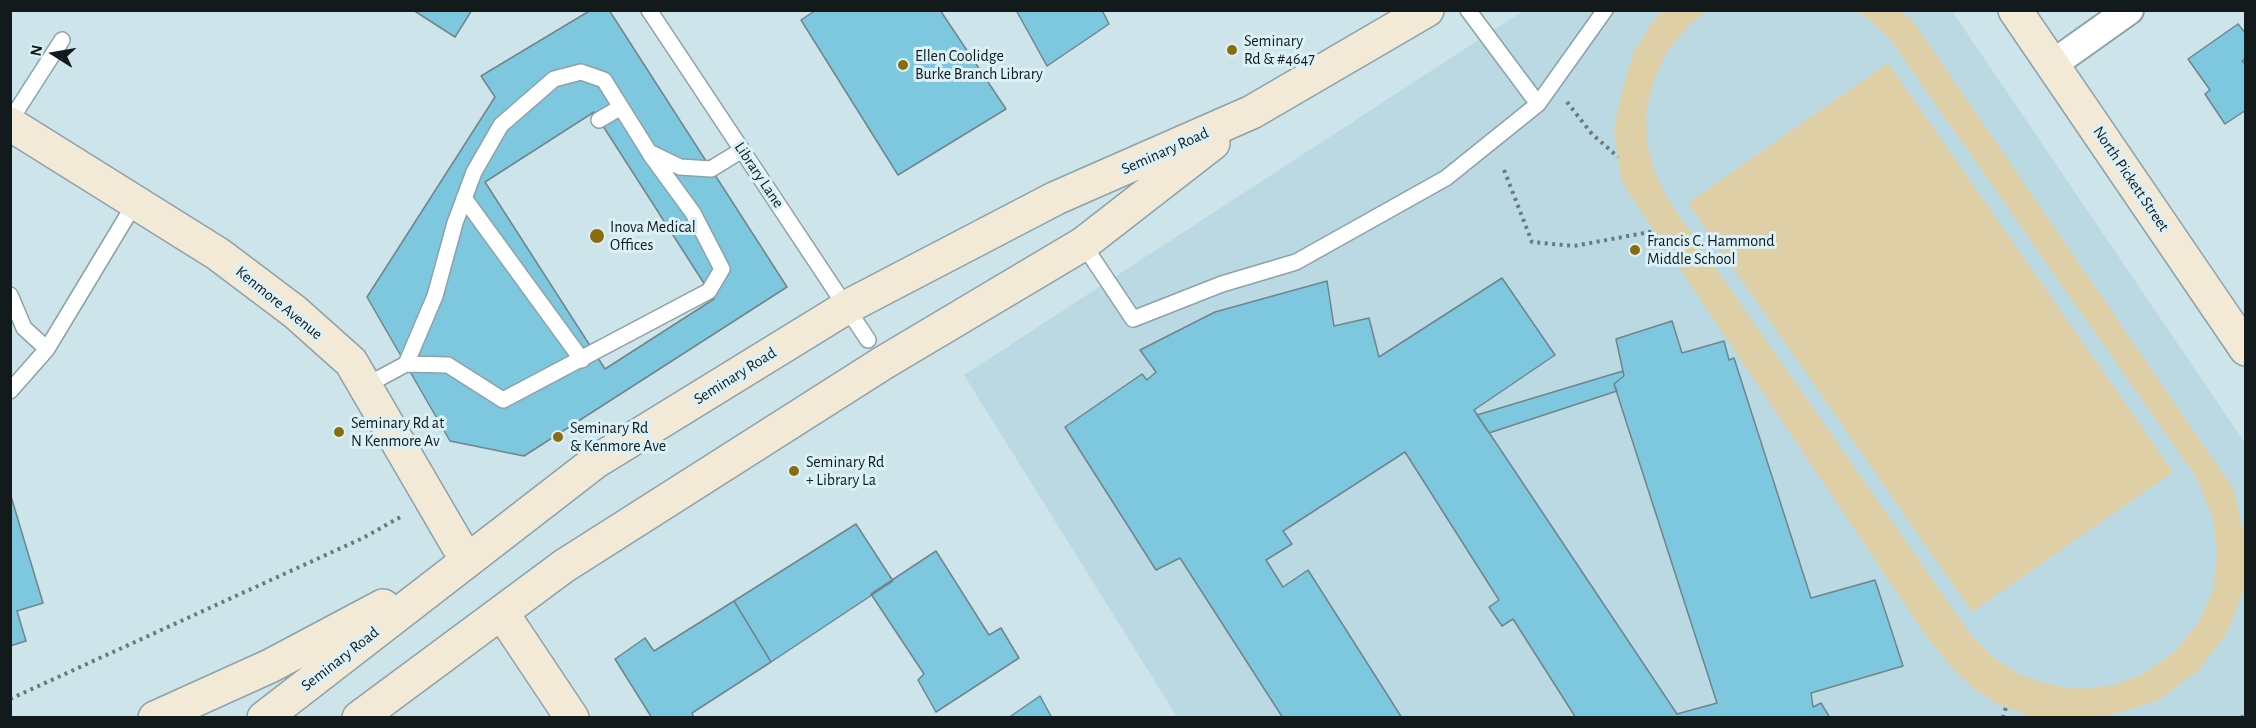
<!DOCTYPE html>
<html>
<head>
<meta charset="utf-8">
<style>
  body { margin:0 }
  #map { position:relative; width:2256px; height:728px; overflow:hidden; background:#cee4eb; font-family:"Alegreya Sans",sans-serif }
  canvas { display:block }
  .frame { position:absolute; inset:0; border:12px solid #121a1c; pointer-events:none }
  .north { position:absolute; left:24px; top:24px; width:60px; height:60px; -webkit-text-stroke:4px #dbf1f8; paint-order:stroke; rotate:281deg; font-size:16px; font-weight:700; line-height:24px; text-align:center; color:#121a1c }
  .north::after { content:''; display:block; margin:auto; width:21px; height:27px; background:#121a1c; clip-path:polygon(50% 0,100% 100%,50% 72%,0 100%) }
</style>
</head>
<body>
<div id="map">
<canvas width="2256" height="728"></canvas>
<div class="frame"></div>
<div class="north">N</div>
</div>
<script>
const g = document.querySelector('canvas').getContext('2d');
g.lineJoin = 'round';
function paint(path, color) { g.fillStyle = color; g.fill(path, 'evenodd'); }
const poly = rows => new Path2D(rows.map(r => 'M' + r).join(''));
function strokePath(path, color, width, dash) { g.strokeStyle = color; g.lineWidth = width; g.lineCap = dash ? 'butt' : 'round'; g.setLineDash(dash || []); g.stroke(path); }
function label(font, color, halo, rows, align = 'center') {
  g.font = font + ' "Alegreya Sans",sans-serif'; g.lineWidth = 6; g.setLineDash([]); g.textBaseline = 'middle'; g.strokeStyle = halo; g.fillStyle = color; for (const [text, x, y, turn = 0] of rows) {
    g.save(); g.translate(x, y); g.rotate((+turn || 0) * Math.PI / 180); g.textAlign = isNaN(turn) ? turn : align; if (halo) g.strokeText(text, 0, 0); g.fillText(text, 0, 0); g.restore();
  }
}
paint(poly([
  [1523,11,1952,11,2245,443,2245,717,1177,717,964,375]
]), '#bbd9e3');
paint(poly([
  [1664,10,1706,11,1685,29,1666,53,1654,80,1646,112,1647,143,1654,170,1667,198,1971,635,1993,657,2020,675,2051,685,2080,689,2113,685,2143,674,2174,652,2198,623,2213,590,2217,555,2213,519,2196,477,1892,42,1871,21,1856,11,1901,11,1913,21,2234,490,2245,539,2244,590,2227,633,2200,669,2159,700,2116,714,2086,718,2036,718,1997,704,1974,689,1953,669,1926,636,1621,181,1614,128,1622,91,1633,53,1651,24],
  [1888,63,2173,472,1972,612,1688,203]
]), '#dfcfa7');
const building = poly([
  [413,10,472,10,455,37,413,10],
  [591,10,609,10,787,287,524,456,450,441,367,297,495,97,481,76,591,10],
  [816,10,940,10,1006,109,898,175,801,20,816,10],
  [1016,10,1102,10,1109,24,1047,66,1016,10],
  [2238,24,2246,34,2246,58,2242,61,2246,65,2246,110,2225,124,2205,94,2210,90,2188,59,2238,24],
  [594,112,714,299,605,369,485,182,594,112],
  [1502,278,1555,355,1474,410,1677,714,1717,703,1614,384,1624,376,1616,339,1672,321,1682,353,1724,341,1729,360,1734,358,1811,598,1875,580,1903,666,1811,693,1813,707,1821,703,1830,718,1576,718,1513,619,1502,626,1489,607,1499,600,1405,452,1283,531,1292,544,1266,560,1283,587,1308,570,1402,718,1283,718,1180,558,1156,570,1065,427,1142,374,1147,380,1156,372,1140,350,1215,312,1327,281,1334,326,1369,318,1379,357,1502,278],
  [1623,371,1624,376,1614,384,1617,391,1489,433,1477,415,1623,371],
  [10,493,43,603,17,611,26,641,10,646,10,493],
  [856,524,893,581,771,662,734,601,856,524],
  [936,551,989,635,1001,628,1019,658,936,712,918,680,924,674,871,594,936,551],
  [734,601,771,662,692,713,694,718,652,718,615,659,645,638,654,651,734,601],
  [1040,696,1052,718,1008,718,1040,696]
]);
paint(building, '#7dc8df');
strokePath(building, '#70848b', 1.5);
const lane = poly([
  [649,10,868,340],
  [1468,10,1538,104],
  [599,120,621,107],
  [10,121,62,40],
  [464,198,582,360],
  [1083,244,1133,319,1222,284,1296,262,1446,178,1538,104,1605,10],
  [10,295,24,328,47,349,10,391],
  [47,349,135,203],
  [406,364,435,296,455,223,474,172,501,125,554,79,581,72,604,80,649,152,680,167,711,169,742,150],
  [365,386,406,364,448,365,503,400,709,291,722,269,693,213,650,154]
]);
const street = poly([
  [2053,64,2129,10]
]);
const secondary = poly([
  [2015,10,2246,349],
  [10,124,218,254,295,312,351,362,467,561],
  [510,625,572,718],
  [155,718,270,666,383,606],
  [264,718,595,462,847,307,1056,198,1252,112,1427,10],
  [359,718,564,566,883,363,1083,244,1213,143]
]);
strokePath(lane, '#8da1a8', 18);
strokePath(street, '#8da1a8', 32);
strokePath(secondary, '#8da1a8', 36);
strokePath(poly([
  [1567,102,1592,134,1618,157],
  [1504,170,1532,242,1574,246,1655,231],
  [10,699,363,538,404,515],
  [2003,718,2006,707],
  [2241,718,2246,714]
]), '#6a797d', 4, [3, 4.5]);
strokePath(lane, '#fff', 15);
strokePath(street, '#fff', 28);
strokePath(secondary, '#f2ead6', 33);
for (const [x, y, r, color] of [
  [1232,50,6,"#8a6c0c"],
  [903,65,6,"#8a6c0c"],
  [597,236,8,"#8a6c0c"],
  [1635,250,6,"#8a6c0c"],
  [339,432,6,"#8a6c0c"],
  [558,437,6,"#8a6c0c"],
  [794,471,6,"#8a6c0c"]
]) { const dot = new Path2D(); dot.arc(x, y, r, 0, 2 * Math.PI); g.fillStyle = color; g.fill(dot); strokePath(dot, '#dbf1f8', 2); }
label('16px', '#121a1c', '#dbf1f8', [
  ["Seminary",1244,41],
  ["Rd & #4647",1244,59],
  ["Ellen Coolidge",915,56],
  ["Burke Branch Library",915,74],
  ["Inova Medical",610,227],
  ["Offices",610,245],
  ["Francis C. Hammond",1647,241],
  ["Middle School",1647,259],
  ["Seminary Rd at",351,423],
  ["N Kenmore Av",351,441],
  ["Seminary Rd",570,428],
  ["& Kenmore Ave",570,446],
  ["Seminary Rd",806,462],
  ["+ Library La",806,480]
], 'left');
label('16px', '#121a1c', '#dbf1f8', [
  ["Seminary Road",1165,151,-24],
  ["Library Lane",759,175,56],
  ["North Pickett Street",2131,179,56],
  ["Kenmore Avenue",279,303,39],
  ["Seminary Road",735,376,-32],
  ["Seminary Road",340,659,-38]
]);
</script>
</body>
</html>
